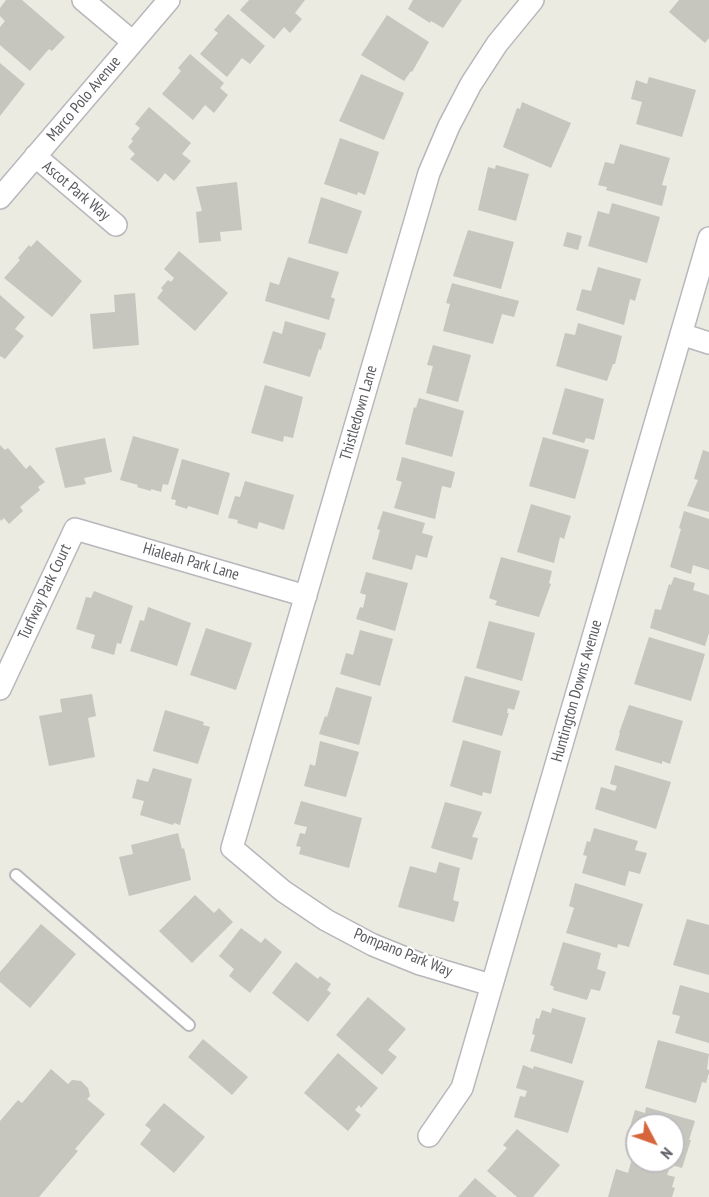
<!DOCTYPE html>
<html>
<head>
<meta charset="utf-8">
<style>
  body { margin:0 }
  #map { position:relative; width:709px; height:1197px; overflow:hidden; background:#ebebe1; font-family:"PT Sans Narrow",sans-serif }
  canvas { display:block }
  .north { position:absolute; left:625px; top:1113px; width:60px; height:60px; box-sizing:border-box; background:#fff; border:2px solid #bdbdbf; border-radius:50%; rotate:131deg; font-size:16px; font-weight:700; line-height:24px; text-align:center; color:#5a5b60 }
  .north::after { content:''; display:block; margin:auto; width:21px; height:27px; background:#d7653b; clip-path:polygon(50% 0,100% 100%,50% 72%,0 100%) }
</style>
</head>
<body>
<div id="map">
<canvas width="709" height="1197"></canvas>
<div class="north">N</div>
</div>
<script>
const g = document.querySelector('canvas').getContext('2d');
g.lineJoin = 'round';
function paint(path, color) { g.fillStyle = color; g.fill(path, 'evenodd'); }
const poly = rows => new Path2D(rows.map(r => 'M' + r).join(''));
function strokePath(path, color, width, dash) { g.strokeStyle = color; g.lineWidth = width; g.lineCap = dash ? 'butt' : 'round'; g.setLineDash(dash || []); g.stroke(path); }
function label(font, color, halo, rows, align = 'center') {
  g.font = font + ' "PT Sans Narrow",sans-serif'; g.lineWidth = 4.5; g.setLineDash([]); g.textBaseline = 'middle'; g.strokeStyle = halo; g.fillStyle = color; for (const [text, x, y, turn = 0] of rows) {
    g.save(); g.translate(x, y); g.rotate((+turn || 0) * Math.PI / 180); g.textAlign = isNaN(turn) ? turn : align; if (halo) g.strokeText(text, 0, 0); g.fillText(text, 0, 0); g.restore();
  }
}
paint(poly([
  [6,0,22,0,65,37,52,51,49,49,30,71,0,45,0,27,5,21,0,16,0,8],
  [249,0,305,0,295,13,302,19,290,33,284,27,274,39,240,10],
  [413,0,462,0,443,28,431,21,430,23,408,9],
  [679,0,709,0,709,38,705,43,669,12],
  [228,14,265,46,250,64,242,58,227,77,200,54,218,33,214,30],
  [387,15,429,42,412,72,411,71,404,81,361,55],
  [190,54,224,83,220,88,228,95,214,113,205,105,193,120,162,94,181,71,178,68],
  [0,63,25,84,0,116],
  [361,74,404,93,384,140,339,121],
  [649,77,696,90,682,137,636,124,642,102,631,99,636,80,647,84],
  [522,102,571,123,551,168,503,147,517,108,520,109],
  [149,107,191,143,182,154,191,161,174,181,165,173,158,182,130,159,135,154,128,147,133,141,131,139,140,128,135,124],
  [340,138,379,152,365,195,358,192,357,195,324,184],
  [620,144,670,158,662,185,667,186,662,206,606,190,607,187,598,185,605,162,614,164],
  [496,165,529,174,516,221,478,210,488,167,495,169],
  [237,182,242,230,220,232,221,241,199,243,196,212,202,211,196,187],
  [321,197,362,211,347,254,308,243],
  [612,203,660,217,647,263,588,246,598,211,609,214],
  [468,230,514,242,501,289,453,276],
  [567,232,582,236,578,250,563,246],
  [37,240,82,281,52,317,4,278,20,260,18,258,29,245,31,247],
  [179,251,228,293,195,331,157,298,163,290,161,288,168,280,171,282,174,278,164,269],
  [288,257,339,272,331,297,335,299,329,320,265,301,270,282,279,285],
  [598,267,641,279,635,301,630,299,624,325,576,310,582,289,591,291],
  [452,283,519,301,514,317,502,314,493,344,443,331,450,304,446,303],
  [135,293,139,345,93,349,90,314,115,312,114,295],
  [0,295,25,317,15,329,24,336,5,359,0,356],
  [285,321,326,333,321,350,319,349,310,377,263,363,273,331,282,334],
  [578,323,622,336,615,364,613,364,607,381,556,366,565,333,575,335],
  [433,345,471,355,458,402,426,393,433,366,427,365],
  [265,385,303,397,293,438,284,436,283,442,251,433],
  [565,388,604,399,594,440,586,438,584,443,552,434],
  [419,398,464,411,452,457,405,444,414,407,416,408],
  [133,436,179,449,168,485,163,484,161,492,151,489,151,491,137,487,138,485,120,480],
  [543,437,589,450,575,499,529,486],
  [105,438,112,472,84,478,86,484,65,488,55,448],
  [0,445,5,450,8,448,26,469,30,465,45,482,38,487,40,490,20,507,23,511,9,524,4,518,1,521,0,519],
  [703,450,709,452,709,512,687,506,698,480,694,479],
  [402,457,455,472,451,488,442,486,435,519,394,508,402,482,396,480],
  [182,459,230,473,218,515,188,506,187,509,175,505,176,500,171,499],
  [245,481,294,495,284,530,259,522,257,529,237,523,238,520,228,518,235,496,240,497],
  [531,504,571,516,564,539,560,537,554,563,517,552],
  [383,511,425,523,422,533,433,536,427,558,416,555,412,570,372,559,380,530,377,529],
  [684,511,709,519,709,570,693,565,691,574,670,567,681,529,679,528],
  [501,557,552,571,549,583,551,584,539,617,495,605,497,601,489,598],
  [366,572,408,583,395,631,356,619,360,607,363,608,366,595,360,593],
  [674,577,695,583,693,590,709,595,709,633,705,646,650,628,655,609,661,610,669,584,671,585],
  [94,591,133,606,121,644,117,643,114,655,91,648,95,635,76,629,86,597,91,598],
  [148,607,191,623,177,666,130,651,140,620,144,621],
  [489,621,535,633,522,681,476,668],
  [206,628,252,643,236,690,190,675],
  [360,630,393,639,380,686,340,674,346,653,353,655],
  [649,637,705,654,691,701,634,684],
  [465,676,520,691,514,710,508,708,507,713,509,713,502,736,452,722],
  [336,687,372,697,359,745,319,734,325,716,327,717],
  [92,694,96,716,88,718,95,757,49,766,39,716,62,712,60,699],
  [629,705,683,721,670,764,662,761,662,764,615,750,620,733,619,733],
  [165,710,204,722,203,725,210,727,198,764,153,751],
  [463,740,501,751,491,794,483,792,482,796,450,786],
  [320,741,359,752,346,797,304,786,310,764,315,766],
  [615,765,671,782,656,829,595,809,601,787,615,791,617,786,610,784],
  [153,768,192,779,180,825,174,823,173,825,140,815,144,801,132,798,137,779,148,782],
  [301,801,362,818,349,868,299,854,301,847,296,846,300,833,305,834,307,827,294,824],
  [445,802,482,812,472,837,478,838,472,860,431,848],
  [594,828,638,841,635,850,647,853,640,874,629,871,625,886,582,873,587,856,583,855,587,841,590,842],
  [178,833,182,849,184,848,191,880,129,896,119,857,133,854,131,845],
  [439,862,460,868,453,900,459,902,454,922,398,907,410,866,436,873],
  [575,883,643,904,629,947,618,944,617,948,566,933,574,908,569,906],
  [195,895,214,913,219,908,233,922,192,963,159,931],
  [687,919,709,925,709,975,673,965],
  [41,924,76,954,30,1008,0,982,0,972],
  [241,928,261,943,265,938,282,952,250,993,229,976,234,969,219,956],
  [563,942,601,953,597,969,606,972,600,991,591,989,587,1000,553,990,554,987,550,985],
  [296,962,318,979,320,976,331,984,327,990,331,993,308,1022,272,993],
  [680,985,709,993,709,1043,675,1033,680,1016,672,1014],
  [368,997,406,1029,388,1050,397,1057,382,1075,336,1035],
  [552,1008,586,1018,572,1064,530,1051,535,1035,532,1034,536,1018,539,1019,542,1010,551,1013],
  [203,1039,248,1077,232,1095,188,1057],
  [658,1040,709,1054,707,1069,709,1070,709,1073,706,1083,702,1082,696,1103,645,1088],
  [338,1053,378,1088,361,1108,359,1105,355,1110,361,1115,348,1131,304,1093],
  [523,1065,533,1069,534,1066,584,1081,568,1133,514,1117,520,1096,525,1097,527,1091,516,1088],
  [51,1069,68,1084,72,1080,81,1081,88,1088,90,1096,87,1099,105,1114,75,1149,78,1151,39,1197,0,1197,0,1121,18,1100,22,1103],
  [164,1103,205,1137,174,1173,140,1144,151,1130,145,1125],
  [646,1107,695,1121,689,1140,691,1140,682,1168,661,1162,673,1161,673,1125,637,1125,637,1140,627,1137,635,1110,645,1113],
  [517,1129,560,1165,533,1197,517,1197,487,1171,507,1148,503,1145],
  [632,1159,669,1170,667,1175,675,1177,672,1187,675,1188,672,1197,608,1197,616,1169,628,1173],
  [475,1178,497,1197,458,1197]
]), '#c6c5be');
const service = poly([
  [16,875,189,1025]
]);
const minor = poly([
  [83,0,133,42],
  [35,156,116,225],
  [0,198,169,0],
  [681,334,709,343],
  [0,689,75,529,306,596],
  [491,985,420,964,373,945,326,920,283,891,232,848,429,173,449,126,471,84,497,44,533,0],
  [429,1136,462,1088,709,238]
]);
strokePath(service, '#b7b7bc', 14);
strokePath(minor, '#b7b7bc', 24);
strokePath(service, '#fff', 10);
strokePath(minor, '#fff', 21);
label('16px', '#5a5b60', '#fff', [
  ["Marco Polo Avenue",84,99,-50],
  ["Ascot Park Way",76,191,40],
  ["Thistledown Lane",359,413,-74],
  ["Hialeah Park Lane",191,562,16],
  ["Turfway Park Court",45,592,-65],
  ["Huntington Downs Avenue",577,691,-74],
  ["Pompano Park Way",403,953,22]
]);
</script>
</body>
</html>
